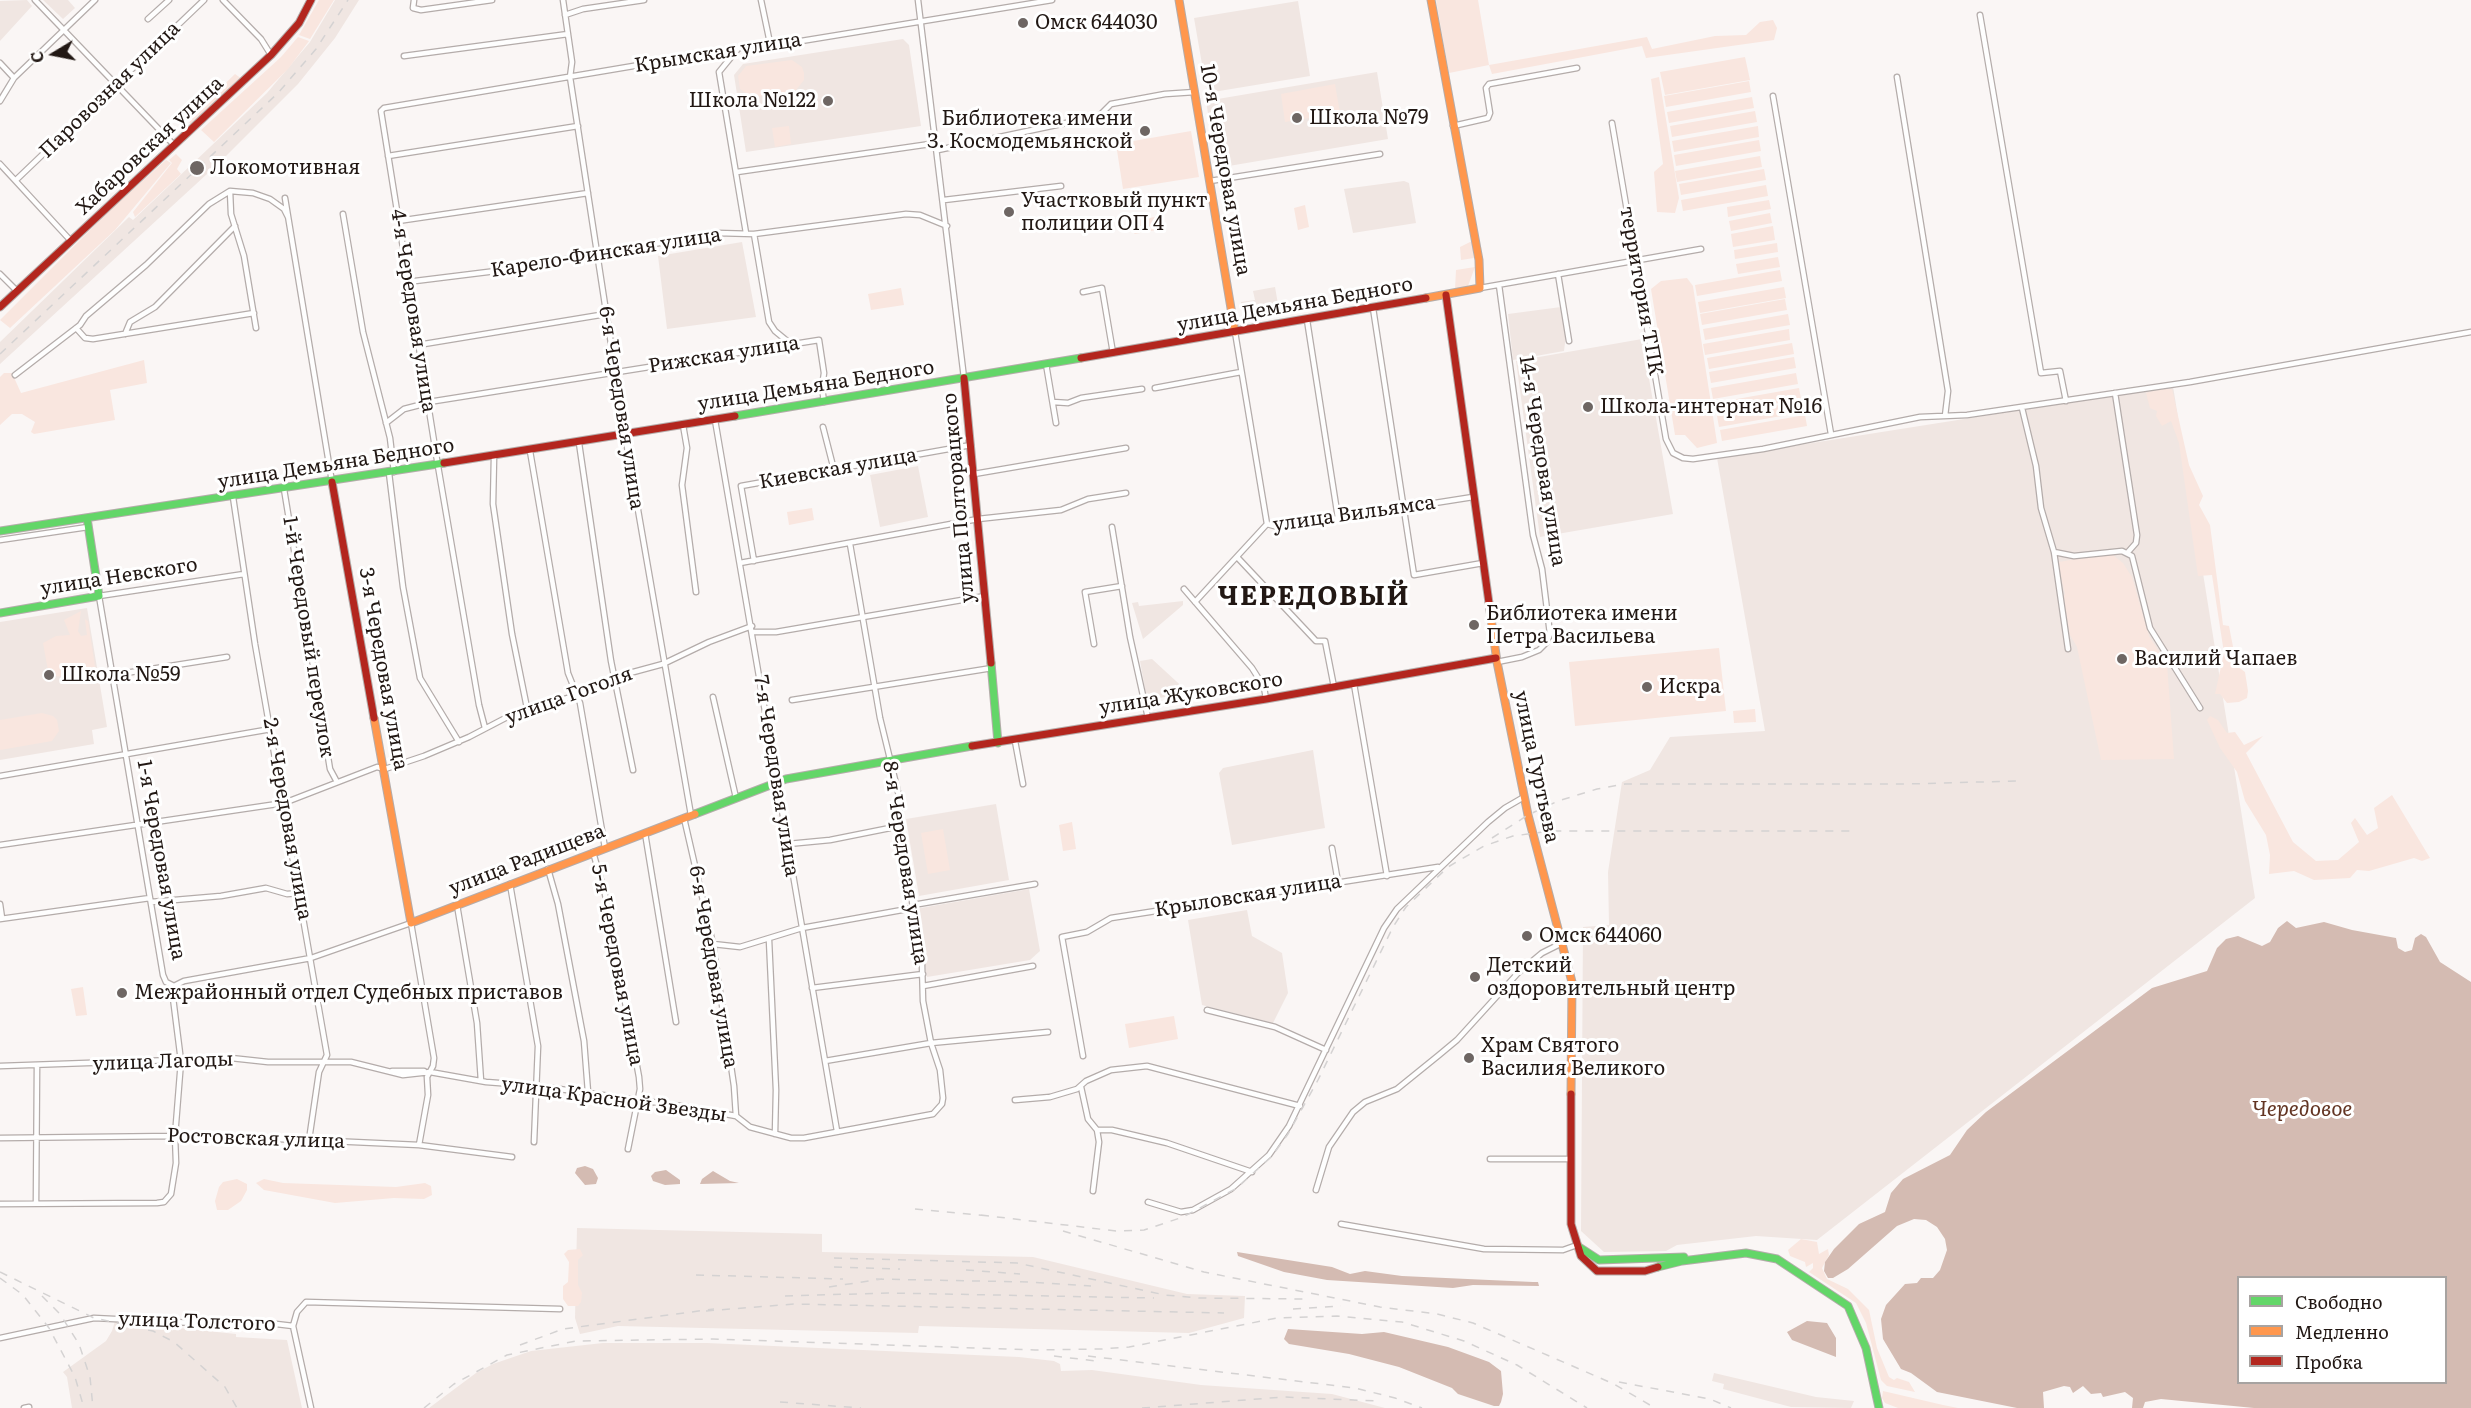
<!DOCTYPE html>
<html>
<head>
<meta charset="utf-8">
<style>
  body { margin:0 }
  #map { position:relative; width:2471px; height:1408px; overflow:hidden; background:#faf6f5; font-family:Literata,serif }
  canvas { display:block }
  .legend { position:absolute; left:2237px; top:1276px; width:210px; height:108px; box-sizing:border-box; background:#fff; border:2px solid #a7a3a1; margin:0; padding:8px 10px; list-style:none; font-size:18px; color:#221814 }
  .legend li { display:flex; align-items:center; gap:12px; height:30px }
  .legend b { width:30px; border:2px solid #a7a3a1 }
  .north { position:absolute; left:24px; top:24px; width:60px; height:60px; -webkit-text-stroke:4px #fff; paint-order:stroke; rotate:260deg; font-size:16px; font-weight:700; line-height:24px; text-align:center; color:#221814 }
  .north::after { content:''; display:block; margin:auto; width:21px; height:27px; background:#221814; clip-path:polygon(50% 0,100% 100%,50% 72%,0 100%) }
</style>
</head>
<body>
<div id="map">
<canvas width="2471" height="1408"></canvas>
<ul class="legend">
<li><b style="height:8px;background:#63d668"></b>Свободно</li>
<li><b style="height:8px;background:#ff974d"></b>Медленно</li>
<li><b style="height:8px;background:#b3261e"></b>Пробка</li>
</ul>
<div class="north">С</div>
</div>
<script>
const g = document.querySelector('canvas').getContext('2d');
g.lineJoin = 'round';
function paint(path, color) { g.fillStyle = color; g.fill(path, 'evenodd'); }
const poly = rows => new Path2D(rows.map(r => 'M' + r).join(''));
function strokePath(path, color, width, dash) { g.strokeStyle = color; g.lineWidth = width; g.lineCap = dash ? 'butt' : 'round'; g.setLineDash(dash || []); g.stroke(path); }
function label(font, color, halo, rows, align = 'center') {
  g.font = font + ' Literata,serif'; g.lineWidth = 6; g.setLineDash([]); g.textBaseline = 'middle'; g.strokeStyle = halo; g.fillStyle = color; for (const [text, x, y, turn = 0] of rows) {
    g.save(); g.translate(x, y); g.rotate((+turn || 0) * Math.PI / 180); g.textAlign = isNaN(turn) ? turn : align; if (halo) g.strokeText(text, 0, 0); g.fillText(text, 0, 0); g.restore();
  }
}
paint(poly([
  [27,0,32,6,0,41,0,1],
  [43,0,68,0,75,8,63,19],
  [335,0,359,0,335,38,298,84,219,163,0,364,0,342,129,217,133,220,267,93,310,42],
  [1298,1,1310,76,1207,93,1194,18],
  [903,39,909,45,921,126,746,152,734,75,743,64],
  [1377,72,1388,139,1217,168,1206,101],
  [1404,181,1409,183,1416,223,1353,233,1344,189],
  [742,242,756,317,667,329,658,256],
  [1275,287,1278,304,1242,310,1241,302,1255,300,1253,291],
  [1561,307,1566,335,1564,351,1513,360,1508,314],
  [1642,339,1673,514,1540,537,1516,361],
  [2173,386,2255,898,1817,1240,1756,1236,1677,1245,1666,1251,1604,1252,1581,1231,1583,927,1609,925,1608,872,1622,782,1650,770,1670,737,1765,731,1717,458],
  [918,466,928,517,880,527,870,475],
  [1183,601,1183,605,1143,639,1132,603,1138,602,1139,606],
  [87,608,107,727,92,730,94,744,0,760,0,622],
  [1152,659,1189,693,1147,700,1140,661],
  [1313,750,1325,828,1232,845,1219,773,1223,768],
  [996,804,1009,880,919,896,906,819],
  [1029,889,1040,951,1030,960,927,977,915,909],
  [1247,910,1252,936,1282,953,1288,993,1273,1023,1202,1005,1188,920],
  [577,1228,822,1234,822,1252,1033,1257,1187,1294,1245,1296,1244,1318,1189,1333,919,1326,918,1333,618,1326,580,1334,575,1318],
  [115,1321,145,1321,179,1328,236,1334,236,1337,287,1340,302,1408,72,1408,67,1377,63,1372,106,1341,112,1331],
  [603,1343,707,1343,1019,1357,1054,1361,1060,1364,1061,1371,1092,1370,1201,1385,1332,1394,1385,1408,429,1408,476,1373,493,1364,531,1351],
  [1714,1373,1816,1397,1854,1401,1851,1408,1791,1407,1723,1389,1724,1384,1712,1381]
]), '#f0e6e2');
paint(poly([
  [319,0,334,0,310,39,299,35],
  [1436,0,1478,0,1489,65,1647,37,1652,49,1715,36,1746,35,1760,22,1773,20,1777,28,1774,40,1646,58,1642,46,1492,74,1489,65,1449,73],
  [298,37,309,41,288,69,214,142,201,130,281,57],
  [1745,57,1750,80,1665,95,1660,72],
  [792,60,802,67,804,73,804,80,796,90,756,97,750,96,740,89,738,76,746,66],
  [235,74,242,79,192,126,189,122,203,105],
  [1659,77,1679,198,1675,213,1657,212,1654,172,1663,164,1651,79],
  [1749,81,1751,92,1666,107,1664,96],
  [1335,84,1340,113,1285,122,1281,94],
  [1752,97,1754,108,1669,123,1667,112],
  [1755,111,1757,122,1672,137,1670,126],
  [789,126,791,144,775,147,772,128],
  [1758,126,1759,137,1674,152,1672,141],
  [1191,131,1199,177,1123,189,1116,144],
  [1759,140,1761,151,1676,166,1674,155],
  [176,154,182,160,177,169,181,174,135,217,133,212,172,163,169,160],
  [1760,156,1762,167,1677,182,1675,171],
  [166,160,171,163,115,230,10,328,0,320,109,211],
  [1764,169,1766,180,1681,195,1679,184],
  [1766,185,1768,196,1683,211,1681,200],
  [1769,200,1771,209,1728,217,1727,207],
  [1305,205,1309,227,1298,230,1294,208],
  [1770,213,1772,223,1731,231,1729,221],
  [1155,217,1158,227,1156,230,1135,234,1132,231,1131,221],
  [1773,226,1775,240,1733,247,1731,234],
  [1472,241,1474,258,1461,260,1460,247],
  [1777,243,1778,252,1735,259,1734,250],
  [1778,257,1780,267,1738,274,1736,264],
  [1475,267,1468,286,1455,289,1456,270],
  [1780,270,1782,281,1697,296,1695,285],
  [1687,278,1693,286,1717,443,1697,448,1685,435,1675,435,1651,289,1661,281],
  [1784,287,1786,298,1700,313,1698,302],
  [901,288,904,305,871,310,868,294],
  [1785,299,1787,310,1702,325,1700,314],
  [1788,314,1790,325,1705,340,1703,329],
  [1789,329,1790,340,1705,355,1703,344],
  [1792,343,1794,354,1709,369,1707,358],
  [1794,357,1796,368,1711,383,1709,372],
  [144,360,147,383,110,390,115,420,34,434,31,432,35,422,22,414,12,414,0,425,0,377,4,373,12,373,21,393],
  [1796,373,1798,384,1713,399,1711,388],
  [1799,388,1801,399,1716,414,1714,403],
  [2159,389,2172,389,2189,465,2203,496,2199,505,2210,525,2223,625,2229,626,2235,657,2233,663,2245,672,2248,691,2247,698,2239,702,2227,703,2220,694,2215,694,2224,653,2212,575,2198,576,2179,443,2171,421,2162,426,2156,416,2157,411,2150,408,2146,393],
  [1802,401,1804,412,1719,427,1717,416],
  [1805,415,1807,426,1722,441,1720,430],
  [812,508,814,520,789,525,787,512],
  [2104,554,2113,555,2123,563,2132,577,2149,636,2167,664,2174,759,2101,760,2077,647,2070,635,2063,596,2065,594,2058,565,2059,562],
  [81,611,78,631,81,636,87,635,85,619,88,621,97,679,95,681,89,672,75,677,49,676,43,643,56,636,70,635,64,620],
  [1719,648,1726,711,1575,726,1569,662],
  [1755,709,1756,722,1734,723,1733,711],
  [42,713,53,716,57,720,59,731,52,741,0,750,0,720],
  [2210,716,2218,720,2227,733,2235,732,2244,745,2263,736,2246,753,2293,842,2316,861,2338,860,2359,842,2351,823,2355,818,2367,835,2378,828,2374,808,2392,795,2430,858,2422,861,2414,858,2369,871,2357,870,2350,878,2314,880,2294,871,2269,874,2270,855,2266,835,2245,801,2237,772,2220,748,2207,720],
  [1072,822,1076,849,1063,851,1059,825],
  [943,829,950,870,928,874,921,833],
  [83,987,87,1015,76,1016,71,989],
  [1174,1016,1178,1039,1129,1048,1125,1024],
  [237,1179,247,1184,247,1190,241,1201,228,1210,217,1210,215,1201,219,1187,223,1182],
  [264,1179,283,1183,396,1187,425,1183,431,1186,432,1195,424,1199,394,1198,335,1203,264,1190,256,1183],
  [1801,1239,1817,1242,1819,1254,1828,1249,1829,1255,1822,1268,1827,1279,1848,1289,1869,1310,1877,1348,1889,1377,1894,1380,1897,1378,1909,1382,1915,1392,1887,1386,1881,1380,1866,1323,1856,1303,1809,1272,1813,1268,1813,1263,1806,1267,1805,1262,1790,1256,1788,1250],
  [580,1249,583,1255,578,1260,578,1285,582,1293,581,1302,578,1306,568,1306,563,1299,563,1286,568,1282,569,1262,564,1254,568,1250],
  [1883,1391,1943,1405,1958,1408,1898,1408,1885,1403,1882,1398]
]), '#f9e6df');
paint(poly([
  [2287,921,2296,928,2324,922,2352,930,2396,938,2398,948,2405,952,2412,950,2415,938,2421,934,2426,937,2440,962,2471,982,2471,1408,2254,1408,2161,1399,2145,1402,2143,1408,2132,1408,2133,1398,2125,1392,2103,1397,2101,1393,2091,1394,2083,1386,2073,1393,2070,1387,2064,1386,2043,1392,2044,1408,2017,1408,1937,1392,1911,1373,1901,1369,1883,1339,1881,1319,1886,1305,1905,1284,1917,1283,1921,1278,1933,1278,1940,1270,1947,1250,1945,1239,1937,1227,1926,1220,1914,1219,1897,1226,1848,1269,1833,1278,1828,1278,1824,1271,1825,1262,1834,1249,1859,1224,1885,1212,1891,1193,1903,1179,1950,1155,1967,1130,1986,1112,2152,988,2207,971,2217,948,2226,939,2238,936,2262,946,2270,942,2278,928],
  [2238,1278,2446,1278,2446,1382,2238,1382],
  [585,1166,593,1169,598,1178,596,1184,585,1185,575,1173,577,1168],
  [666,1170,680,1180,680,1184,665,1185,653,1181,651,1176,655,1172],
  [713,1171,730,1181,739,1183,700,1184,702,1179],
  [1237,1252,1332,1267,1350,1274,1365,1271,1402,1276,1533,1282,1538,1282,1539,1286,1473,1285,1453,1288,1327,1280,1284,1272,1238,1256],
  [1807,1321,1827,1323,1836,1338,1836,1357,1792,1340,1787,1332],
  [1288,1329,1362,1334,1384,1332,1448,1347,1489,1362,1501,1371,1503,1394,1501,1402,1499,1406,1494,1406,1458,1394,1452,1388,1399,1367,1349,1354,1289,1344,1284,1339]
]), '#d4bbb2');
const street = poly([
  [35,0,174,145],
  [223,0,261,39,271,55],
  [414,0,413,8,421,10,492,0],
  [563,0,572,62,570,77,625,435,691,815],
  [761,0,770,43],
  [918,0,964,378],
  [565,15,583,9,644,0],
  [1980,15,2041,373,2060,371,2066,401],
  [148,19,169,0],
  [737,50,719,72,746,233],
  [404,56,568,34],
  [0,63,14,78],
  [1897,77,1948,391,1945,416],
  [1773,96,1831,434],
  [0,101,14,78,95,0],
  [1612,123,1666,439,1673,453,1683,458,1693,459,1763,449,1920,417,1967,415,2190,382,2471,332],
  [1453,126,1488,118,1490,113,1486,88,1489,84,1577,68],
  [938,150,1099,116,1111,104,1165,94,1195,92],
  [388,156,578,126],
  [0,164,71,241],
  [737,172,937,143],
  [16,180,204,0],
  [1210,181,1380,154],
  [230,191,231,214,244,256,256,328],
  [285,198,332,482],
  [944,200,1061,186],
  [343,214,363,332,390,438,394,472],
  [398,221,588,193],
  [754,234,769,322,775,331,792,345],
  [0,274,17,291],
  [1558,274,1569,341],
  [407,282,504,270,717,233,754,234,906,214,920,215,947,226],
  [1480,288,1701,249],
  [1083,292,1102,288,1113,353],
  [1373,308,1414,575,1483,563],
  [1307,320,1338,518],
  [76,328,85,338,93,339,254,313],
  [1235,332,1267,524],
  [125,334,130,322,155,307,235,226],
  [418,345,606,314],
  [1046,364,1056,423],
  [15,375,80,325,86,316,146,265,209,204,230,191,253,193,270,199,284,209,288,217],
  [1155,388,1241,372],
  [2115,393,2137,535,2136,543,2128,552],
  [1053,402,1068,403,1081,398,1142,389],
  [2022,408,2036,466,2041,508,2054,552,2068,649],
  [715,420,837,1131],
  [386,423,404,409,435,401,819,340,824,373,822,387,824,402],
  [683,425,687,448,682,485,696,592],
  [823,427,834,470],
  [579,443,611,661,633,770],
  [530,451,568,673,580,703,605,848],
  [494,457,493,504,512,634,527,708],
  [389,473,403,587,420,678,459,742],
  [974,474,1126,448],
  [284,489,330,769,337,782],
  [233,497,255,644,327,1055,319,1072,309,1140],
  [1267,524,1274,526,1333,519,1473,497],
  [1112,527,1130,637,1148,718],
  [0,540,88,527],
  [2054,552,2074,556,2122,551,2132,556,2150,628,2200,708],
  [1237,557,1316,641,1325,641,1334,687],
  [754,561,741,486,971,445],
  [740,563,978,519,1061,510,1088,499,1126,493],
  [1184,589,1252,668,1264,687,1266,699],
  [1195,602,1267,524],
  [753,632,776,632,985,596],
  [1094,644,1085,592,1122,586],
  [1497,662,1522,657,1539,650,1547,642,1550,634,1542,569,1533,535,1499,285],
  [113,675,227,657],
  [1354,684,1387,876],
  [713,697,736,798],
  [792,700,992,668],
  [485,728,479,705,438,466,381,111,384,108,770,43,789,43,1052,0],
  [1015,741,1023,784],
  [0,776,271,729],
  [684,818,713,944,734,1086,736,1116],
  [645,833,676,1022],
  [788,844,830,840,900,826],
  [0,845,284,803,377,767,385,769,424,756,469,737,517,712,568,698,615,677,663,664,709,642,752,626],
  [1332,848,1338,882],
  [593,852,605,894,639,1077,640,1089,628,1149],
  [548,869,558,904,584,1041,588,1092],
  [510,884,538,1046,534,1142],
  [151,902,221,896,266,888,287,894,300,893],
  [0,904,2,918],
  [457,905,477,1023,481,1081],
  [913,905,1035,884],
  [0,919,150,898],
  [769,940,776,1090,775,1134],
  [713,944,740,947,802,928,913,908],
  [174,986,166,982,163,975,99,596,244,574],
  [174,986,184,981,311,958,411,923,434,1058,433,1066,427,1077,428,1095,419,1145],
  [923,986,1033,966],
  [812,988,923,974],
  [1207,1010,1275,1027,1326,1050],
  [1083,1056,1062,937,1087,932,1111,918,1438,867],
  [825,1061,931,1043,1048,1032],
  [0,1066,231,1058,268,1062,351,1062,403,1075,430,1072,486,1082,538,1086,681,1106,736,1116,750,1127,791,1138,804,1138,933,1114,942,1104,943,1098,940,1070,931,1043,923,1001,922,964,900,826,899,796,880,718,850,544],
  [392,1071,424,1071],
  [1081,1087,1088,1119,1097,1130,1099,1142,1093,1191],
  [1015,1100,1050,1097,1077,1089,1086,1081,1111,1070,1147,1066,1300,1106],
  [1097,1130,1112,1130,1167,1143,1252,1172],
  [0,1138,175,1136,309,1140,419,1145,512,1157],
  [1490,1159,1571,1159],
  [1316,1190,1329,1147,1353,1112,1365,1102,1397,1089,1439,1055,1457,1040,1518,973,1542,953,1562,943],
  [1148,1202,1181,1212,1193,1210,1231,1189,1269,1155,1289,1126,1384,928,1397,909,1488,822,1505,808,1524,797],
  [0,1204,157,1203,164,1202,171,1194,176,1163,175,1136,181,1061,173,998,174,986],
  [36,1204,37,1065],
  [1341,1224,1484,1249,1563,1250,1577,1245],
  [0,1338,94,1318,235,1325,268,1323,293,1326],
  [24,1408,29,1407],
  [311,1408,293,1326,297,1312,306,1302,560,1309]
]);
const fast = poly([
  [735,416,1081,358],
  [0,531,444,463],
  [0,613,99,596,87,518],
  [991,663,998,743],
  [695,814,786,779,972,746],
  [1579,1247,1599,1260,1684,1257],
  [1658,1267,1682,1261,1746,1253,1777,1259,1848,1306,1866,1348,1879,1408]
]);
const slow = poly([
  [1179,0,1235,332],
  [1426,298,1480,288,1479,260,1431,0],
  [1489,603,1497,662,1528,815,1572,982,1571,1094],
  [374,718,411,923,695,814]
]);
const jam = poly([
  [1446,295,1489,603],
  [0,307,271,55,299,23,311,0],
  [1081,358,1426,298],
  [964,378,991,663],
  [444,463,735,416],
  [332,482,374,718],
  [972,746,1266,699,1496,658],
  [1571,1094,1571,1224,1581,1256,1597,1271,1645,1271,1658,1267]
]);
strokePath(street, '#b4acaa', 7);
strokePath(fast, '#b4acaa', 9);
strokePath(slow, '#b4acaa', 9);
strokePath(jam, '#b4acaa', 9);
strokePath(street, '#fefefe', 4.5);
strokePath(fast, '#63d668', 7);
strokePath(slow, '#ff974d', 7);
strokePath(jam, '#b3261e', 7);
strokePath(poly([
  [0,354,278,93,316,49,348,0],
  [1492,838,1528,815,1558,801,1597,789,1625,784,1907,784,2016,781],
  [915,1209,989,1216],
  [981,1215,1116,1231,1144,1230,1183,1217,1237,1188,1272,1156,1288,1134,1318,1080,1393,927,1406,907,1448,867,1484,846,1513,836,1551,831,1857,831],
  [1063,1231,1204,1272,1380,1307,1437,1314,1473,1323,1614,1384,1655,1408],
  [834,1258,1017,1263,1165,1295,1199,1298,1306,1299],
  [834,1267,900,1269],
  [966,1270,1020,1274],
  [0,1272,94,1318,153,1331,174,1342,225,1387,237,1408],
  [696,1275,843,1279],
  [0,1278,23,1295,49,1328,75,1377,84,1408],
  [876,1279,1029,1282,1091,1286],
  [829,1287,882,1279],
  [42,1296,60,1314,79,1344,90,1377,93,1408],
  [785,1296,888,1293,1154,1298],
  [1293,1309,1341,1306],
  [706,1311,794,1304,1224,1313],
  [520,1345,563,1329,714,1309],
  [1054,1356,1096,1361],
  [1088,1356,1355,1388,1395,1398,1422,1408],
  [1619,1382,1710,1399,1731,1408],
  [780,1402,861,1408],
  [424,1408,454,1384,507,1355,576,1341,713,1339,1035,1350,1101,1349,1129,1347,1277,1318,1337,1316,1402,1322,1464,1341,1517,1365,1587,1408],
  [1142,1408,1283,1397,1378,1401]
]), '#d4d2d2', 1.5, [8, 8]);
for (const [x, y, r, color] of [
  [1023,23,6,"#6e6663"],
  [828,101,6,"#6e6663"],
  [1297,118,6,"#6e6663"],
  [1145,131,6,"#6e6663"],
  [197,168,8,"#6e6663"],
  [1009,212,6,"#6e6663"],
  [1588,407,6,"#6e6663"],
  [1474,625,6,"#6e6663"],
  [2122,659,6,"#6e6663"],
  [49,675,6,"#6e6663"],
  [1647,687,6,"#6e6663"],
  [1527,936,6,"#6e6663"],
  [1475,977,6,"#6e6663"],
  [122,993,6,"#6e6663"],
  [1469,1058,6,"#6e6663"]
]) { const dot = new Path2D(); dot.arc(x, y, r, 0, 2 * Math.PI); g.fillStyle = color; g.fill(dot); strokePath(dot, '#fff', 2); }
label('20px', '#221814', '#fff', [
  ["Омск 644030",1035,23],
  ["Школа №122",816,101,"right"],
  ["Школа №79",1309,118],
  ["Библиотека имени",1133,119,"right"],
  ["З. Космодемьянской",1133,142,"right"],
  ["Локомотивная",210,168],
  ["Участковый пункт",1021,201],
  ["полиции ОП 4",1021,224],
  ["Школа-интернат №16",1600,407],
  ["Библиотека имени",1486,614],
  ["Петра Васильева",1486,637],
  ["Василий Чапаев",2134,659],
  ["Школа №59",61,675],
  ["Искра",1659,687],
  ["Омск 644060",1539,936],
  ["Детский",1487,966],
  ["оздоровительный центр",1487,989],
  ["Межрайонный отдел Судебных приставов",134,993],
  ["Храм Святого",1481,1046],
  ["Василия Великого",1481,1069]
], 'left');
label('20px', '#221814', '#fff', [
  ["Крымская улица",718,53,-9],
  ["Паровозная улица",110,90,-44],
  ["Хабаровская улица",150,146,-43],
  ["10-я Чередовая улица",1225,170,80],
  ["Карело-Финская улица",606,253,-9],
  ["территория ТПК",1641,291,80],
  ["улица Демьяна Бедного",1295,305,-10],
  ["4-я Чередовая улица",413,311,81],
  ["Рижская улица",724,355,-9],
  ["улица Демьяна Бедного",816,386,-9],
  ["6-я Чередовая улица",621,408,81],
  ["14-я Чередовая улица",1542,461,81],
  ["улица Демьяна Бедного",336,464,-9],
  ["Киевская улица",838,469,-10],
  ["улица Полторацкого",959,498,-95],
  ["улица Вильямса",1354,514,-8],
  ["улица Невского",119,577,-9],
  ["1-й Чередовый переулок",308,637,81],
  ["3-я Чередовая улица",383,669,80],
  ["улица Жуковского",1191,694,-9],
  ["улица Гоголя",569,696,-20],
  ["улица Гуртьева",1536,767,78],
  ["7-я Чередовая улица",776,776,81],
  ["2-я Чередовая улица",287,819,80],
  ["1-я Чередовая улица",161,860,80],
  ["улица Радищева",527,860,-21],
  ["8-я Чередовая улица",905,863,81],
  ["Крыловская улица",1248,896,-9],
  ["5-я Чередовая улица",617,965,79],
  ["6-я Чередовая улица",713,967,80],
  ["улица Лагоды",163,1062,-2],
  ["улица Красной Звезды",614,1100,8],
  ["Ростовская улица",256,1139,2],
  ["улица Толстого",197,1322,2]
]);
label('italic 21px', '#633523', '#fff', [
  ["Чередовое",2302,1110]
]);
g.letterSpacing = '1.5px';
label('bold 26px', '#221814', '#fff', [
  ["ЧЕРЕДОВЫЙ",1314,597]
]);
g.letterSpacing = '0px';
</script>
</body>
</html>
